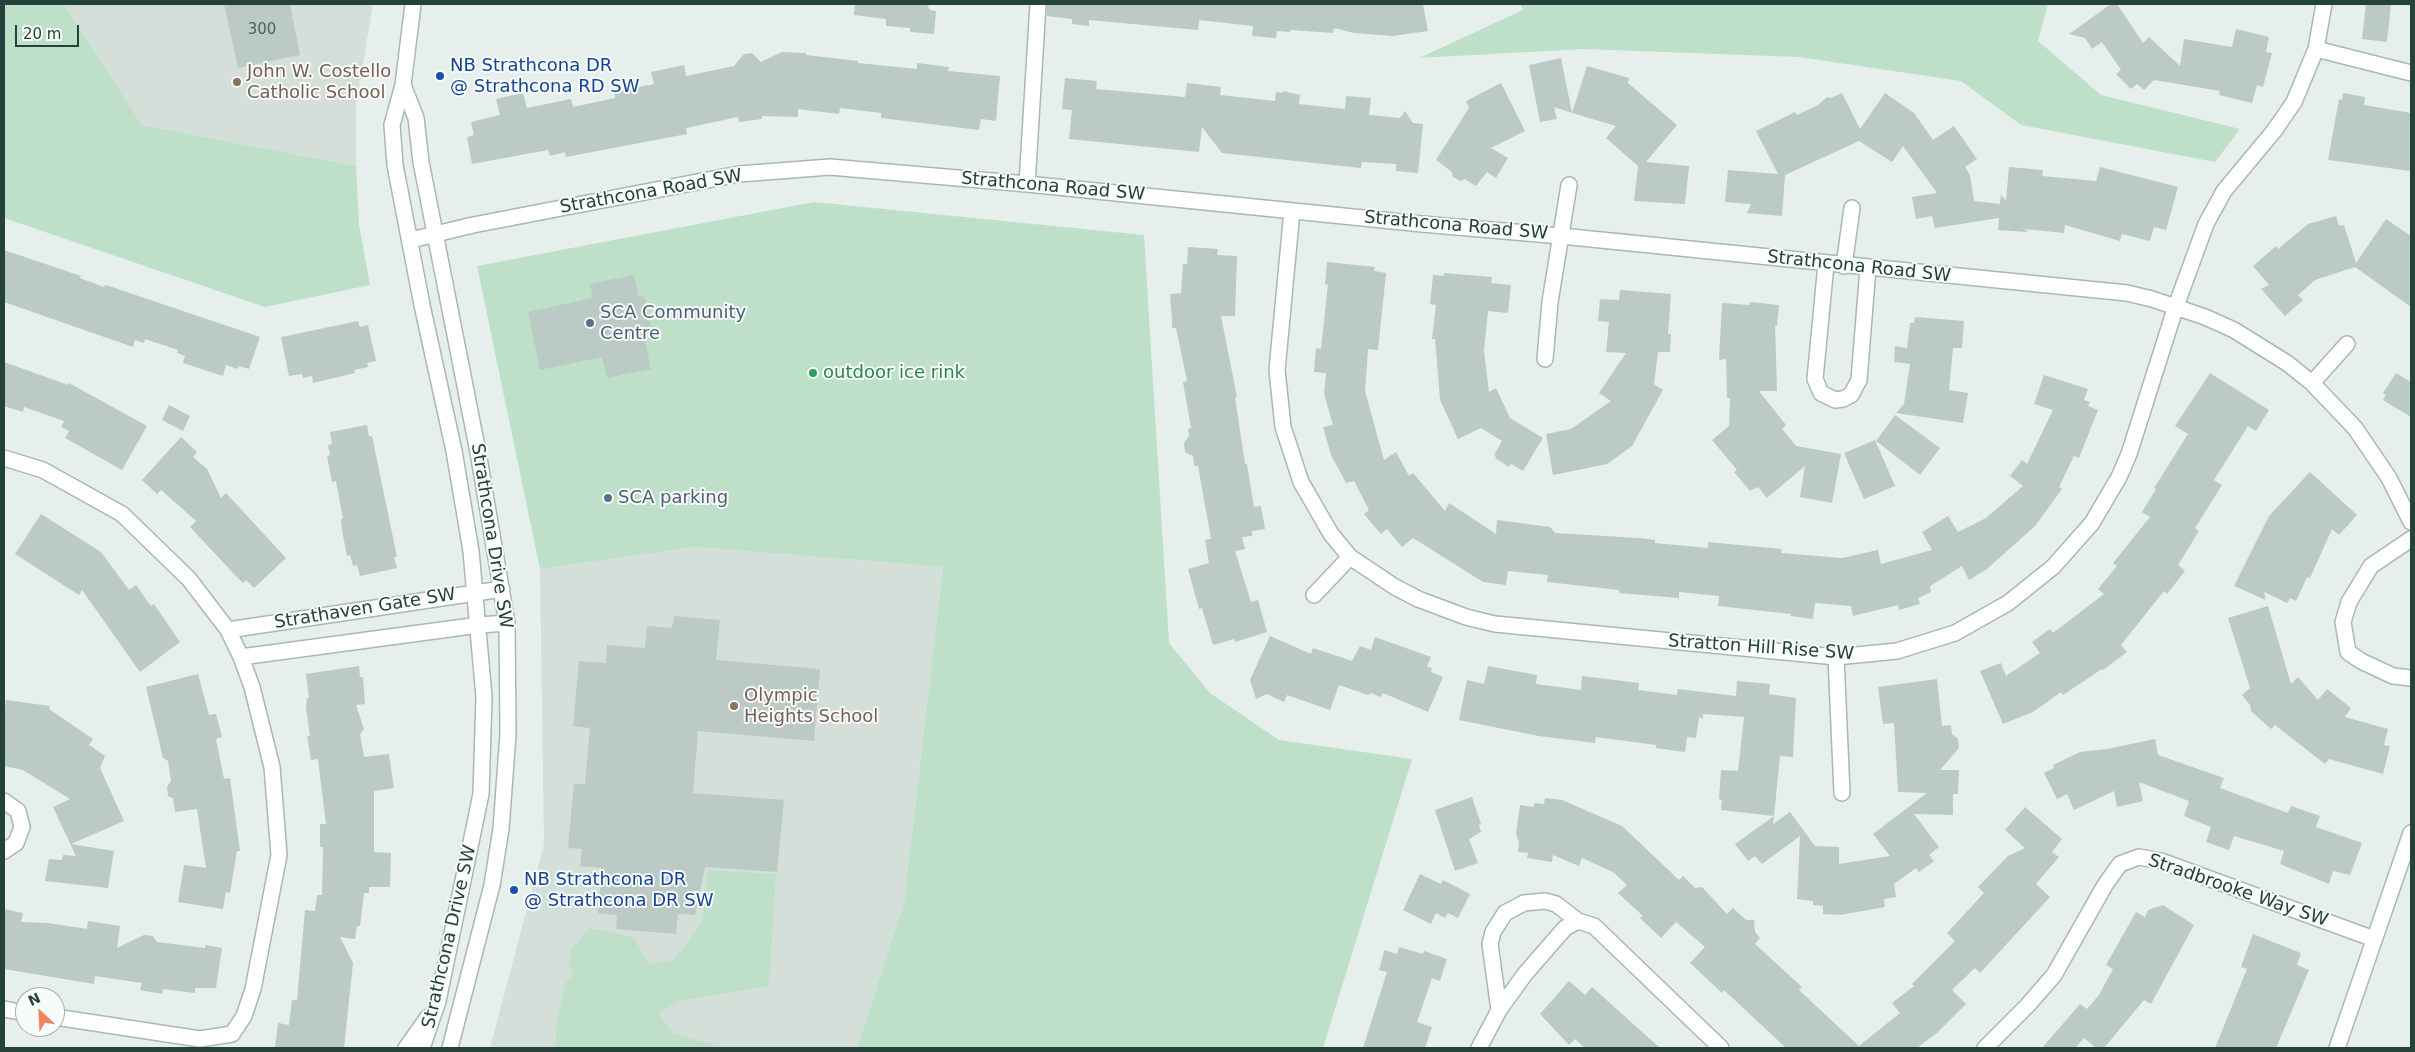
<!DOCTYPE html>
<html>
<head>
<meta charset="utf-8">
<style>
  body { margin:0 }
  #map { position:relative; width:2415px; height:1052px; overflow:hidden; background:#e6efeb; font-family:"DejaVu Sans",sans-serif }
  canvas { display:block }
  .frame { position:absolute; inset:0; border:5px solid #24423a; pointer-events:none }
  .north { position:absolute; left:15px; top:987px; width:50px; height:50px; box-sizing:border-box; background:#f7fbf9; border:1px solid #a3b1ad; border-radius:50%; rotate:335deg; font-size:14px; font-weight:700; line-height:20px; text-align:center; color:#24423a }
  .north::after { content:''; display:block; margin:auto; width:18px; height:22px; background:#f4845f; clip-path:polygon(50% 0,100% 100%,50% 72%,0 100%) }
  .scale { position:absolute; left:15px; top:25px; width:64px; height:22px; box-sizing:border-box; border:2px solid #24423a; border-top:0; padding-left:6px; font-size:15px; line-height:18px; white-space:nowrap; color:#24423a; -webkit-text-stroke:4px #f7fbf9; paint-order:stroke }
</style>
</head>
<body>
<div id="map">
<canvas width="2415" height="1052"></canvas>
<div class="frame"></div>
<div class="north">N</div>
<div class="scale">20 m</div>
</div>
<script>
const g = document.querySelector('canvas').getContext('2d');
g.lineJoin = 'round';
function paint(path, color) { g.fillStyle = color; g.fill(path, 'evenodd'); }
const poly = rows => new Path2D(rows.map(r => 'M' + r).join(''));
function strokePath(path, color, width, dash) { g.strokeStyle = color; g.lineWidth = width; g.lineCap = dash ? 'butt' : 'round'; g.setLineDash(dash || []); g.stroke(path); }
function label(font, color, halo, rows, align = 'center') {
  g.font = font + ' "DejaVu Sans",sans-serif'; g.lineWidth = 4; g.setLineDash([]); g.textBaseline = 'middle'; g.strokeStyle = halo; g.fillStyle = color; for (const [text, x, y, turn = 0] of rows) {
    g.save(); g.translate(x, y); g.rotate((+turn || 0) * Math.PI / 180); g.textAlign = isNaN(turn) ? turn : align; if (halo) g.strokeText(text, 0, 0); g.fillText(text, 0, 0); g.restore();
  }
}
paint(poly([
  [64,4,373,4,356,105,356,166,142,125],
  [696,547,943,567,904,902,857,1048,490,1048,544,844,540,569]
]), '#d4dfda');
paint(poly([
  [4,4,64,4,142,125,356,166,359,225,370,285,265,307,4,218],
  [1520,4,2048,4,2038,41,2101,95,2240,129,2215,162,2021,125,1961,81,1799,57,1583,49,1419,58,1523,10],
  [814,202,1144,235,1169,643,1210,693,1279,740,1412,759,1323,1048,857,1048,904,902,943,567,696,547,540,569,477,266],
  [708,870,776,874,769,986,679,1001,658,1013,673,1033,714,1045,714,1048,555,1048,557,1022,565,984,574,973,568,965,571,950,589,928,633,937,649,964,674,960,702,923]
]), '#bfe0c8');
paint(poly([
  [224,4,290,4,300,55,238,68],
  [855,4,927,4,930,10,936,11,934,34,910,32,910,28,886,26,886,19,854,15],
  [1047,4,1423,4,1428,31,1393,36,1354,33,1334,28,1333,33,1290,30,1290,32,1277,31,1276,38,1252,36,1253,26,1199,20,1198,30,1089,20,1089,26,1072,24,1072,19,1047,16],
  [2111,4,2117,4,2143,43,2149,37,2180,66,2184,39,2232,47,2236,29,2269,37,2266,52,2272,53,2263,87,2257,85,2252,103,2219,95,2220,91,2154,80,2144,90,2137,84,2131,89,2116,74,2121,70,2102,42,2092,49,2085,38,2069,34],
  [2366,4,2391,4,2387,42,2362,39],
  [782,52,806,53,806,55,858,61,858,63,917,69,917,63,949,67,948,71,1000,76,996,121,981,119,979,130,881,118,881,113,840,108,839,114,798,109,798,117,762,116,762,119,739,122,738,117,686,128,687,134,566,157,565,152,550,156,548,150,472,164,467,137,474,135,471,122,500,115,496,99,523,93,527,108,571,99,573,107,615,98,614,92,654,84,651,72,684,65,686,76,734,66,744,54,752,53,761,62],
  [1561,58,1572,113,1554,107,1557,119,1540,122,1529,65],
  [1587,66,1629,78,1628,83,1677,125,1646,162,1689,166,1685,204,1634,201,1638,166,1606,138,1616,126,1572,113],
  [1065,78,1097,81,1096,89,1185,97,1187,83,1221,87,1220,95,1275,101,1276,92,1283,93,1283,91,1300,95,1299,104,1345,109,1346,96,1371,98,1369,115,1400,118,1405,111,1413,123,1423,124,1418,173,1396,171,1396,164,1362,162,1361,168,1222,153,1202,127,1199,152,1069,139,1072,110,1062,109],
  [1501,83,1525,131,1491,148,1508,158,1496,178,1487,172,1476,186,1465,179,1460,181,1453,177,1452,172,1436,160,1469,108,1466,101],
  [1842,93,1860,129,1885,93,1914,113,1933,140,1954,126,1977,159,1965,167,1970,175,1974,201,2000,204,2001,194,2006,201,2009,167,2043,170,2042,176,2096,181,2100,167,2178,187,2166,230,2154,227,2150,241,2122,234,2120,241,2065,225,2064,233,2025,229,2028,232,1998,230,1999,218,1935,228,1932,216,1916,219,1912,197,1937,193,1903,146,1892,162,1859,141,1785,175,1782,216,1747,213,1751,204,1725,202,1728,170,1778,174,1756,131,1795,112,1797,115,1818,105,1827,97,1831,98],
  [2343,93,2365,97,2364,105,2411,113,2411,171,2328,160,2339,99,2342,100],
  [2336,216,2339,226,2344,225,2356,263,2386,219,2411,236,2411,307,2355,267,2315,280,2298,295,2303,300,2285,316,2261,289,2269,285,2253,266,2276,246,2278,249,2308,224],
  [1188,247,1218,249,1217,255,1237,256,1235,316,1221,316,1237,397,1235,397,1245,464,1247,464,1254,507,1261,506,1265,529,1252,531,1252,536,1242,537,1245,549,1235,551,1251,602,1258,600,1267,632,1235,642,1234,639,1213,645,1202,608,1199,609,1188,569,1209,563,1205,540,1211,539,1198,466,1194,466,1193,456,1185,452,1184,443,1189,436,1188,429,1191,428,1183,382,1187,381,1176,328,1172,328,1172,319,1170,294,1181,293,1183,264,1187,264],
  [4,250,81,276,80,278,104,287,106,285,260,337,249,369,239,366,238,369,226,365,223,376,183,363,185,356,177,353,178,350,145,339,144,343,135,340,133,347,4,302],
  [1327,262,1375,267,1374,271,1386,273,1378,350,1368,349,1365,391,1384,460,1396,452,1409,476,1413,473,1445,511,1449,503,1496,534,1497,520,1550,527,1555,533,1639,538,1655,540,1655,543,1708,548,1708,542,1782,549,1781,553,1842,558,1878,550,1881,564,1932,550,1922,532,1948,516,1958,532,1986,518,2023,486,2010,476,2022,460,2027,464,2053,410,2034,404,2044,375,2088,389,2084,400,2090,402,2088,406,2098,410,2079,458,2074,456,2073,458,2059,487,2062,489,2035,526,1987,569,1969,580,1962,566,1930,586,1931,592,1918,598,1920,604,1899,610,1898,605,1853,616,1851,606,1815,603,1813,619,1791,616,1791,614,1718,606,1719,596,1679,592,1679,598,1619,593,1619,590,1547,582,1548,575,1508,571,1506,585,1483,582,1413,538,1402,547,1387,529,1381,534,1364,514,1369,510,1354,481,1346,483,1331,455,1323,427,1333,425,1324,394,1326,373,1314,372,1316,348,1321,349,1328,284,1325,285],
  [1444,273,1492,277,1491,283,1511,285,1508,313,1488,311,1484,351,1489,392,1496,388,1510,418,1543,438,1523,471,1511,464,1509,467,1495,458,1496,456,1494,455,1502,441,1481,428,1458,439,1440,400,1435,339,1432,339,1436,305,1430,304,1433,275,1444,276],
  [634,275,638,296,644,295,652,334,644,336,651,369,607,378,602,357,540,370,528,312,593,298,590,284],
  [1620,290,1671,294,1668,334,1671,334,1670,352,1658,352,1654,384,1663,390,1632,446,1607,464,1553,475,1546,434,1571,429,1611,401,1599,393,1626,353,1606,352,1609,322,1598,321,1600,299,1619,300],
  [1750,302,1779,305,1777,326,1775,325,1777,391,1759,391,1786,425,1782,429,1796,446,1841,454,1832,503,1800,497,1805,466,1767,498,1758,487,1750,491,1734,472,1737,470,1712,440,1729,426,1730,398,1727,398,1726,359,1719,360,1722,303,1750,305],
  [1915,317,1964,321,1962,348,1953,348,1949,390,1968,393,1963,423,1896,413,1904,404,1910,364,1894,362,1895,346,1907,348,1910,323,1914,323],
  [358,321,360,327,368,325,376,361,367,363,368,367,354,370,355,373,313,383,312,376,303,378,302,374,289,376,281,337],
  [4,362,68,385,69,383,147,426,122,470,65,438,69,431,61,427,64,421,24,407,23,412,4,406],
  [2210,373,2269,410,2256,431,2248,426,2214,480,2222,485,2195,528,2199,531,2178,565,2185,571,2167,594,2164,591,2121,645,2127,652,2103,670,2102,669,2063,695,2061,692,2033,712,2003,724,1980,671,2001,663,2006,676,2040,653,2032,642,2050,629,2053,633,2104,594,2098,589,2117,566,2113,563,2150,517,2142,512,2156,489,2154,488,2188,434,2175,426],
  [2396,373,2411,382,2411,417,2383,400,2386,395,2383,393],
  [169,405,190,416,183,431,162,420],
  [1895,415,1940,448,1920,475,1876,441],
  [367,425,369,436,372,436,397,557,394,557,397,568,360,576,357,565,353,566,350,555,347,556,342,530,341,519,343,519,336,481,332,482,327,456,330,455,328,445,332,444,330,432],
  [181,437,197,452,193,457,207,469,221,498,226,493,286,558,254,588,246,580,243,583,234,574,190,527,196,521,161,490,157,494,142,480],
  [1875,440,1895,486,1864,499,1844,453],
  [2310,472,2357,515,2339,535,2332,529,2310,578,2307,577,2296,601,2290,598,2287,603,2264,592,2266,600,2234,586,2269,516],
  [41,514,101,552,129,590,136,585,151,606,154,604,180,642,140,672,82,590,79,595,15,554],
  [2268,606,2291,684,2298,677,2318,700,2327,689,2351,708,2345,717,2388,729,2384,745,2390,746,2383,774,2329,759,2325,764,2275,725,2271,729,2251,711,2250,705,2242,695,2250,688,2228,618],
  [674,616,720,620,716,660,820,669,814,741,698,731,693,793,784,800,777,872,705,867,695,915,678,914,676,934,616,929,617,915,598,913,602,868,580,866,582,849,568,848,574,784,585,784,590,728,573,726,579,661,606,663,607,645,645,648,647,626,672,628],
  [1270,636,1311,654,1313,648,1352,661,1360,646,1371,650,1375,637,1431,657,1427,667,1432,668,1431,672,1443,677,1428,712,1383,693,1381,697,1371,693,1368,695,1339,685,1330,710,1287,695,1284,702,1267,694,1256,699,1250,680],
  [359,666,360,677,363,677,365,704,356,705,364,729,360,734,364,757,389,754,394,788,374,791,374,852,391,853,390,887,369,887,369,893,364,893,360,926,357,926,355,939,340,937,353,963,344,1048,275,1048,278,1023,289,1025,292,1000,297,1000,305,910,315,911,317,895,322,895,323,847,320,847,320,824,326,824,318,759,311,760,307,736,310,736,306,707,307,698,309,698,306,674],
  [1488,666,1537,675,1536,684,1581,690,1582,676,1639,683,1638,690,1677,695,1678,689,1736,696,1737,681,1770,684,1769,694,1796,698,1793,757,1780,756,1774,816,1721,810,1722,800,1719,799,1721,770,1738,771,1744,717,1703,714,1703,719,1699,717,1696,738,1687,737,1685,752,1656,748,1656,745,1596,737,1595,743,1539,736,1459,720,1467,680,1484,684],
  [198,674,209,715,216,714,222,737,216,739,224,779,230,778,240,851,237,851,230,893,226,892,223,909,178,902,184,865,206,868,197,809,175,812,173,798,168,796,167,787,171,781,168,761,163,758,146,687],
  [1937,679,1942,726,1951,725,1952,734,1958,739,1959,748,1940,770,1959,770,1958,794,1953,794,1953,815,1914,814,1939,847,1929,855,1934,861,1919,872,1916,868,1894,884,1896,897,1884,899,1885,907,1840,915,1823,914,1823,906,1813,905,1813,901,1797,899,1800,836,1762,864,1755,856,1748,861,1735,844,1774,816,1773,824,1790,812,1815,846,1839,847,1839,864,1890,856,1873,834,1927,793,1898,792,1894,723,1883,724,1878,687],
  [6,700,50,706,49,709,93,739,89,745,105,756,100,768,124,821,71,844,114,851,108,888,45,881,49,859,62,860,63,855,76,856,53,807,70,799,23,770,4,766,4,718],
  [2155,739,2158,755,2224,778,2220,788,2288,813,2291,806,2320,816,2316,827,2362,843,2350,875,2333,871,2329,884,2280,864,2284,851,2234,836,2229,850,2206,842,2211,827,2184,816,2189,801,2139,782,2143,801,2117,807,2114,791,2074,810,2067,794,2057,799,2044,773,2054,768,2053,765,2080,752,2107,749],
  [1472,797,1481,824,1479,825,1481,832,1469,839,1478,863,1455,871,1435,810],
  [1545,798,1562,800,1622,826,1679,880,1683,876,1695,888,1702,887,1727,914,1733,908,1746,920,1754,920,1755,932,1760,938,1755,944,1802,987,1799,990,1859,1046,1900,1013,1892,1003,1914,986,1912,984,1955,941,1947,933,1984,893,1978,887,2008,856,2025,848,2005,830,2025,807,2062,839,2052,852,2059,857,2036,884,2050,897,1980,973,1975,968,1952,990,1966,1004,1938,1032,1917,1048,1786,1048,1724,990,1722,993,1690,963,1705,947,1676,922,1661,938,1640,918,1643,916,1618,893,1627,885,1613,872,1582,858,1579,866,1553,855,1552,862,1527,858,1528,853,1518,852,1519,842,1516,834,1520,805,1534,807,1534,803,1544,804],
  [1420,874,1441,884,1443,880,1470,894,1458,918,1448,913,1445,918,1436,913,1431,924,1403,910],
  [2163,905,2194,925,2151,1004,2144,1000,2104,1048,2096,1048,2084,1038,2075,1048,2042,1048,2080,1004,2087,1009,2099,995,2113,969,2106,965,2136,912,2145,917,2148,910],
  [4,909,23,913,21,922,48,923,87,929,88,921,120,926,117,948,144,935,153,936,157,942,205,948,205,945,222,948,216,988,195,988,195,993,163,989,162,994,140,990,142,983,95,976,94,984,4,969],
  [2253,934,2301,953,2297,965,2309,970,2276,1048,2215,1048,2247,969,2241,967],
  [1399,947,1423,954,1424,951,1447,959,1440,981,1432,978,1417,1022,1432,1027,1425,1048,1363,1048,1387,972,1379,970,1384,951,1385,950,1397,954],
  [1569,981,1585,995,1592,987,1660,1048,1585,1048,1575,1039,1569,1045,1540,1014]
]), '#bbcac4');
const minor = poly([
  [413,4,403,85,392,125,395,165,422,305,454,451,471,551,484,697,481,794,438,1001,422,1048],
  [2316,49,2411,73],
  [403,85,416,118,421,162,478,452,507,623,508,734,501,829,492,885,450,1048],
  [1027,184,1038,4],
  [1292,211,1277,370,1283,427,1301,482,1331,534,1350,557,1395,587,1418,599,1466,617,1495,624,1836,657,1897,651,1955,633,2008,603,2053,567,2092,523,2119,477,2129,454,2176,306,2206,224,2224,191,2274,131,2294,102,2316,49,2324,4],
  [411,240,473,225,739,174,830,167,1027,184,1422,224,1561,236,2127,293,2152,299,2205,317,2234,330,2287,363,2312,383,2355,428,2389,478,2411,522],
  [1826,264,1815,379,1821,393,1835,400,1843,399,1851,395,1859,380,1868,268],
  [1844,266,1852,208],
  [1545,359,1550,302,1569,185],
  [2312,383,2347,344],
  [4,458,43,470,122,514,189,579,228,630,241,657,252,687,272,767,279,855,253,989,244,1016,232,1034,200,1039,55,1017],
  [2411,539,2371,566,2349,602,2343,622,2348,652,2361,661,2393,676,2411,678],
  [1314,595,1350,557],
  [228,630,502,589],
  [241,657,479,625,507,623],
  [1836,657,1842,793],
  [4,801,18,811,22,827,16,843,4,851],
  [4,1009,25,1013],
  [1499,1010,1490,944,1493,932,1505,913,1524,903,1545,901,1556,904,1578,921],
  [406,1048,428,1017],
  [1479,1048,1499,1010,1525,974,1565,928,1578,921,1594,926,1721,1048],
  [1985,1048,2028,1005,2054,975,2105,885,2120,864,2139,857,2161,861,2374,939],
  [2337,1048,2411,833]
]);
strokePath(minor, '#a8b8b2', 18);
strokePath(minor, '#fff', 15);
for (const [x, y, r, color] of [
  [440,76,5,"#1a4fb4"],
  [237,82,5,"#8d6e63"],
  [590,323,5,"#5c6f8a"],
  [813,373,5,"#2e9e5b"],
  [608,498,5,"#5c6f8a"],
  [734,706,5,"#8d6e63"],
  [514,890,5,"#1a4fb4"]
]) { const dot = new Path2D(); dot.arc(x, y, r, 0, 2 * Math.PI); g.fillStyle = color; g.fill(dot); strokePath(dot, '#f7fbf9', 2); }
label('15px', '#4a645c', null, [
  ["300",262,30]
]);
label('18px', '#164399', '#f7fbf9', [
  ["NB Strathcona DR",450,66],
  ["@ Strathcona RD SW",450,87],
  ["NB Strathcona DR",524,880],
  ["@ Strathcona DR SW",524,901]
], 'left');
label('18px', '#785e54', '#f7fbf9', [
  ["John W. Costello",247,72],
  ["Catholic School",247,93],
  ["Olympic",744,696],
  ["Heights School",744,717]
], 'left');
label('18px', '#24423a', '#f7fbf9', [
  ["Strathcona Road SW",1053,187,5],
  ["Strathcona Road SW",651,192,-10],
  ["Strathcona Road SW",1456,226,5],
  ["Strathcona Road SW",1859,267,6],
  ["Strathcona Drive SW",491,536,81],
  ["Strathaven Gate SW",365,609,-9],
  ["Stratton Hill Rise SW",1761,648,4],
  ["Stradbrooke Way SW",2238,891,19],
  ["Strathcona Drive SW",450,937,-77]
]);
label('18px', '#4e5e75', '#f7fbf9', [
  ["SCA Community",600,313],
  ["Centre",600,334],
  ["SCA parking",618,498]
], 'left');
label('18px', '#27864d', '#f7fbf9', [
  ["outdoor ice rink",823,373]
], 'left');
</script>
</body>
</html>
